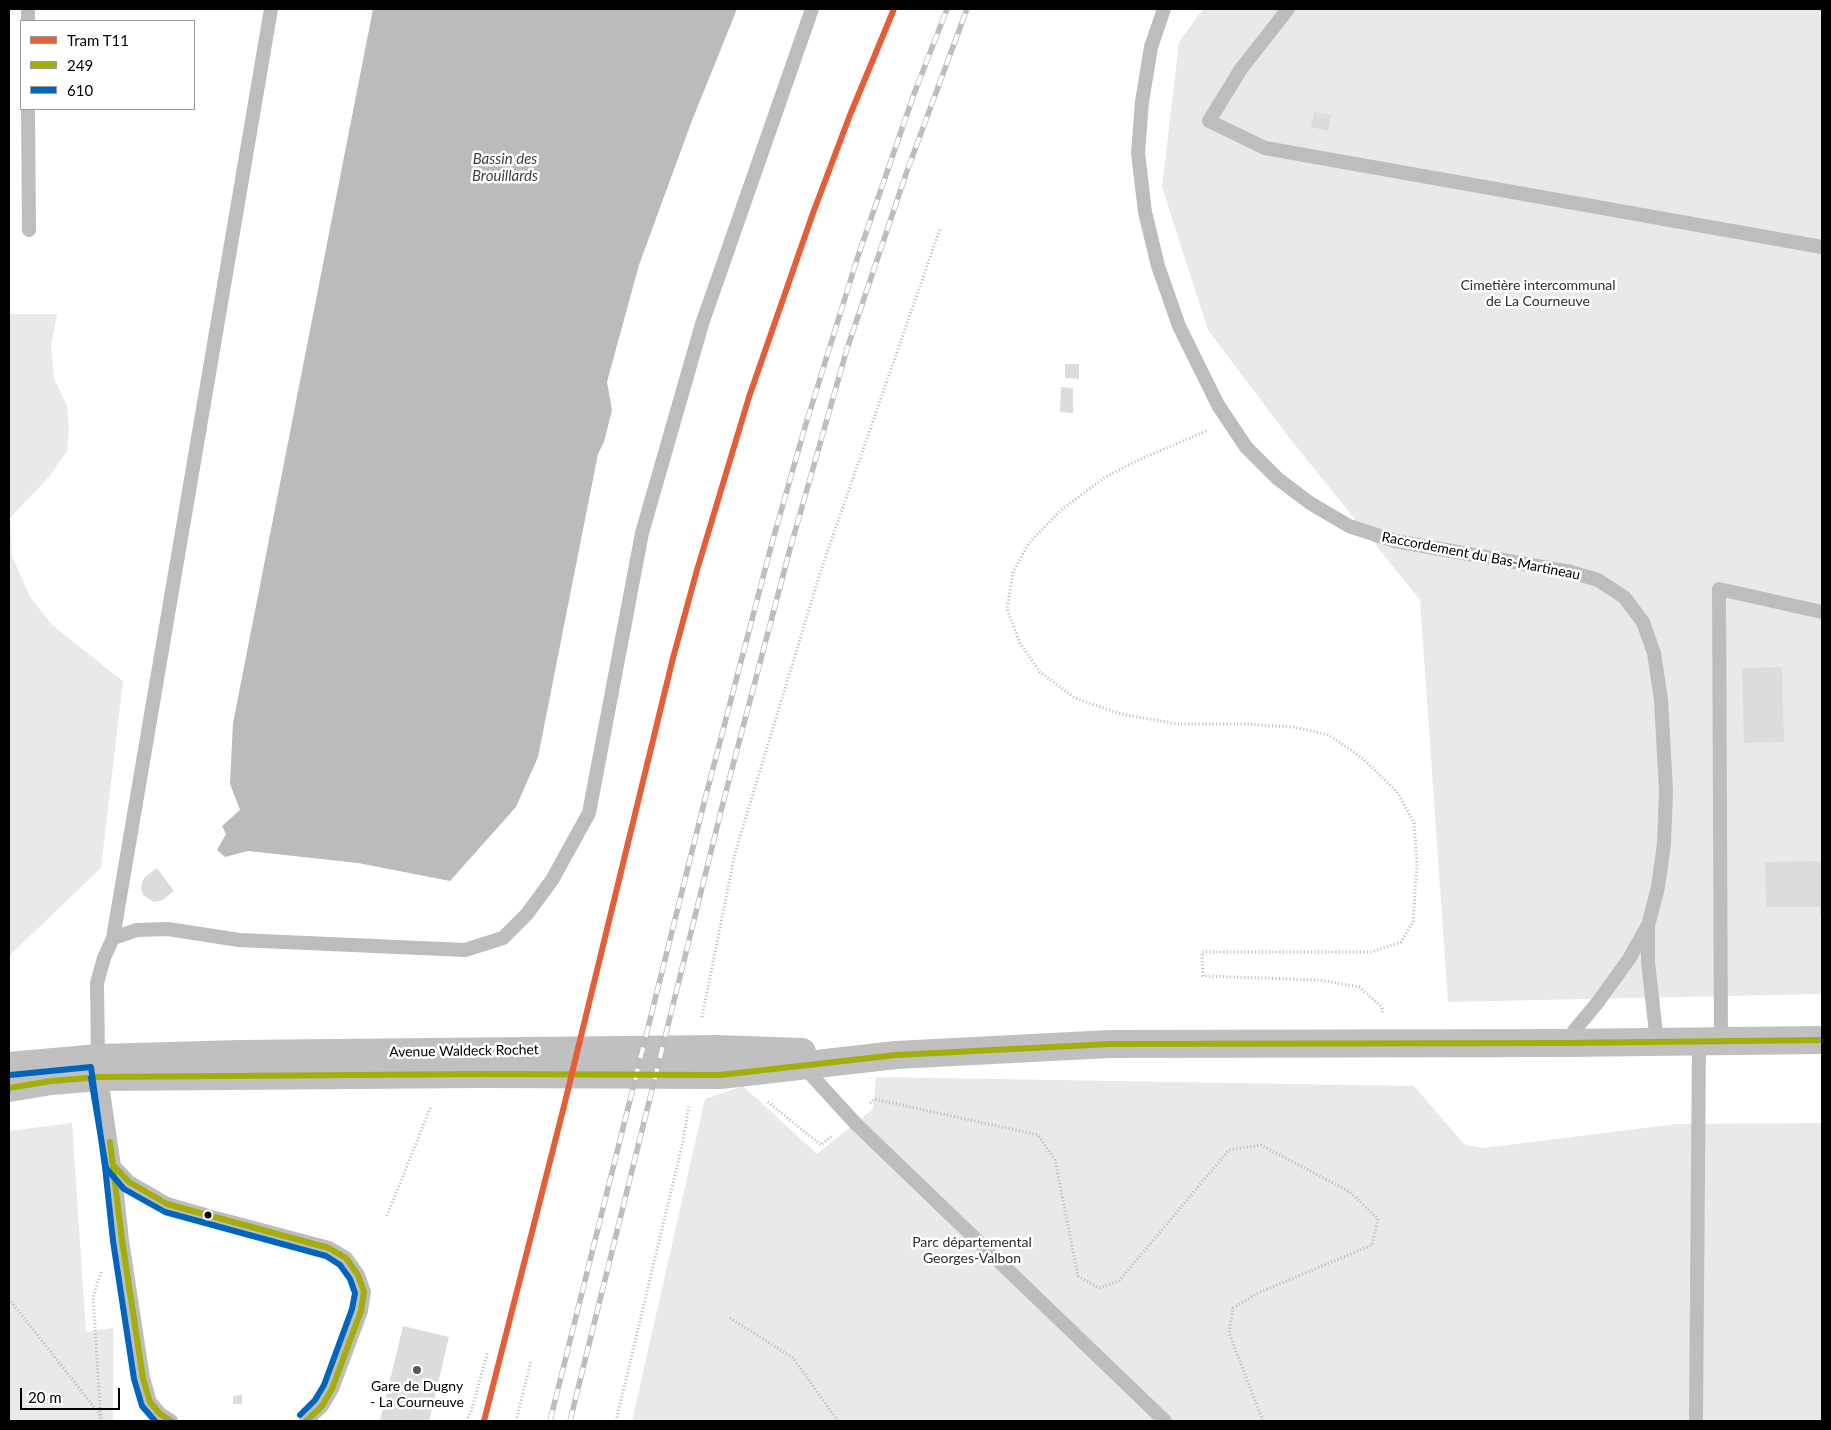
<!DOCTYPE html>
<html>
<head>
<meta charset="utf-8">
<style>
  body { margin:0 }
  #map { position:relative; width:1831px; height:1430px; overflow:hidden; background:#fff; font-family:Lato,sans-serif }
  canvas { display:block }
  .frame { position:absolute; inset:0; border:10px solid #000; pointer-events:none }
  .legend { position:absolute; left:20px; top:20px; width:175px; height:90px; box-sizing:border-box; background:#fff; border:1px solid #999; margin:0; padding:6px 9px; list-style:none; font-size:15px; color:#000 }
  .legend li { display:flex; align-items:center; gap:10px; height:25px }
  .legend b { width:25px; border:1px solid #999 }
  .scale { position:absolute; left:20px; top:1388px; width:100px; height:22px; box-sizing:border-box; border:2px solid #000; border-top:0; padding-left:6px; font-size:15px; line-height:18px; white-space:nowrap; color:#000; -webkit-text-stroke:4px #fff; paint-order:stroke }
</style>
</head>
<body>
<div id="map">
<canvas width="1831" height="1430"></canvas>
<div class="frame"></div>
<ul class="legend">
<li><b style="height:6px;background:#e65e37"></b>Tram T11</li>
<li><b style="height:6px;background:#a3ad0b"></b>249</li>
<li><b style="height:6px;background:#0065bd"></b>610</li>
</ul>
<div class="scale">20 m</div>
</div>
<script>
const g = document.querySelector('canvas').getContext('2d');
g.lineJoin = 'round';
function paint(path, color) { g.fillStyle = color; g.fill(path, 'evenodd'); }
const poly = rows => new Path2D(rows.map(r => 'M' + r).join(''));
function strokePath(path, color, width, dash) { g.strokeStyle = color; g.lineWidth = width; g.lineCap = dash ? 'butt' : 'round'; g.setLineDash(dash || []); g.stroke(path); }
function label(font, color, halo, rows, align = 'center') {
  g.font = font + ' Lato,sans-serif'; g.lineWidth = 5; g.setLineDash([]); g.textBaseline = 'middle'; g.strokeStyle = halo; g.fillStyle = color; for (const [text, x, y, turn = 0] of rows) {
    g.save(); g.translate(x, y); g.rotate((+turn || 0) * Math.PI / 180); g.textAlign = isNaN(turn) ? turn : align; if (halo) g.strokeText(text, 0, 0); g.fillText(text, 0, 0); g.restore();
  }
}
paint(poly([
  [1203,9,1822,9,1822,994,1448,1002,1420,600,1287,435,1208,330,1162,187,1179,42],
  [9,314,57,314,51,346,54,378,67,406,69,429,67,451,49,477,10,518,12,556,30,597,52,625,123,681,101,868,9,956],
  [876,1077,1414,1086,1465,1145,1483,1148,1677,1124,1822,1123,1822,1421,632,1421,705,1099,743,1086,817,1154,873,1109],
  [72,1123,86,1332,113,1328,113,1421,9,1421,9,1131]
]), '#e9e9e9');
paint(poly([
  [373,9,737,9,691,123,639,265,607,382,612,410,604,442,598,454,538,757,516,807,450,881,358,863,248,851,225,857,217,850,226,834,222,826,240,810,230,784,233,723]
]), '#bbb');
paint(poly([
  [1314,112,1331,115,1328,131,1311,127],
  [1065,364,1079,364,1079,379,1065,378],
  [1061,387,1073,388,1073,413,1060,412],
  [1782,667,1784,742,1744,743,1742,668],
  [1822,861,1822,916,1820,916,1820,907,1766,907,1765,862],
  [157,868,174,891,163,900,154,902,143,895,141,888,142,882,145,877],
  [403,1326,449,1337,429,1421,380,1421],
  [242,1395,242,1404,233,1404,233,1396]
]), '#dcdcdc');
strokePath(poly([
  [1206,431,1136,461,1104,478,1061,510,1029,543,1013,572,1007,609,1020,643,1040,672,1075,698,1121,714,1178,724,1243,724,1293,727,1329,735,1362,758,1397,792,1414,823,1417,864,1413,922,1401,942,1371,952,1202,952,1203,976,1320,980,1359,987,1382,1007,1383,1012],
  [702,1017,735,853,821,570,940,229],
  [768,1102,821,1145,833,1135],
  [870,1103,874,1099,1038,1135,1055,1160,1078,1276,1099,1288,1119,1281,1229,1150,1261,1145,1350,1192,1378,1219,1372,1245,1260,1292,1233,1308,1229,1333,1263,1421],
  [387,1216,431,1106],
  [101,1272,93,1297,101,1421],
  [9,1299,101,1416],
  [730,1318,793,1358,838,1421],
  [466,1421,471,1412,488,1351],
  [516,1421,531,1361],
  [616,1421,683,1141,689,1105]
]), '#b8b8b8', 3, [1, 2.5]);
strokePath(poly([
  [28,9,28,21],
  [1164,9,1151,47,1142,102,1138,153,1145,212,1158,266,1179,326,1218,405,1246,447,1278,479,1310,503,1349,526,1395,541,1571,572,1598,580,1624,597,1643,622,1654,653,1661,700,1666,791,1664,844,1658,887,1648,926,1648,962,1657,1042],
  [1288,9,1241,69,1209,121,1265,148,1822,247],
  [28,109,29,230],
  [113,938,271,9],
  [1721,1041,1719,589,1822,612],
  [1564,1043,1598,1002,1629,959,1647,927],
  [803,1066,856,1124,1165,1421],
  [114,1166,129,1182,167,1204,212,1217,329,1248,346,1258,358,1275,364,1292,361,1311,332,1389,322,1406,306,1421],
  [171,1421,160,1414,150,1402,143,1378,122,1240,114,1166,98,1058,97,983,104,958,113,938,137,930,168,929,239,940,465,950,503,938,527,914,552,880,589,813,642,533,702,324,812,9],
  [1696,1421,1699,1041]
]), '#bdbdbd', 14);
strokePath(poly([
  [9,1066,98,1058,240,1054,717,1049,802,1052],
  [9,1088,51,1081,100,1077,481,1074,720,1075,896,1055,1110,1044,1564,1043,1822,1040]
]), '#c0c0c0', 28);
const rail = poly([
  [550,1421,705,799,772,543,805,427,858,256,914,94,947,9],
  [570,1421,723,803,790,549,847,349,907,171,967,9]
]);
strokePath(rail, '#bdbdbd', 5.5);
strokePath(rail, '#fff', 4, [11]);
strokePath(poly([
  [9,1088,51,1081,100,1077,481,1074,720,1075,896,1055,1110,1044,1564,1043,1822,1040],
  [110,1142,122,1240,143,1378,150,1402,160,1414,171,1421],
  [114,1166,129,1182,167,1204,329,1248,346,1258,358,1275,364,1292,361,1311,332,1389,322,1406,306,1421]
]), '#a3ad0b', 6);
strokePath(poly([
  [10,1075,91,1067,105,1167,113,1241,134,1379,142,1406,155,1421],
  [91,1078,106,1168,124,1189,165,1212,326,1256,340,1265,350,1279,355,1293,352,1309,324,1385,315,1400,300,1415]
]), '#0065bd', 6);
strokePath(poly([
  [484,1421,564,1106,673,658,697,570,749,397,813,213,850,115,894,9]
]), '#e65e37', 6);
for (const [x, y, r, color] of [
  [208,1215,4.5,"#000"],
  [417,1370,5,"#595959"]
]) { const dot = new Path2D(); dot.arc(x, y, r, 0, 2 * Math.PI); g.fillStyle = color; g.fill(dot); strokePath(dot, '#fff', 2); }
label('14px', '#2e2e2e', '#fff', [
  ["Cimetière intercommunal",1538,285],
  ["de La Courneuve",1538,301],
  ["Parc départemental",972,1242],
  ["Georges-Valbon",972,1258]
]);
label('14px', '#000', '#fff', [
  ["Raccordement du Bas-Martineau",1481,556,11],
  ["Avenue Waldeck Rochet",464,1051,-1]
]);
label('14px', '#000', '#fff', [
  ["Gare de Dugny",417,1386],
  ["- La Courneuve",417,1402]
]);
label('italic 15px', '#3f3f3f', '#fff', [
  ["Bassin des",505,159],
  ["Brouillards",505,176]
]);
</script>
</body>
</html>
